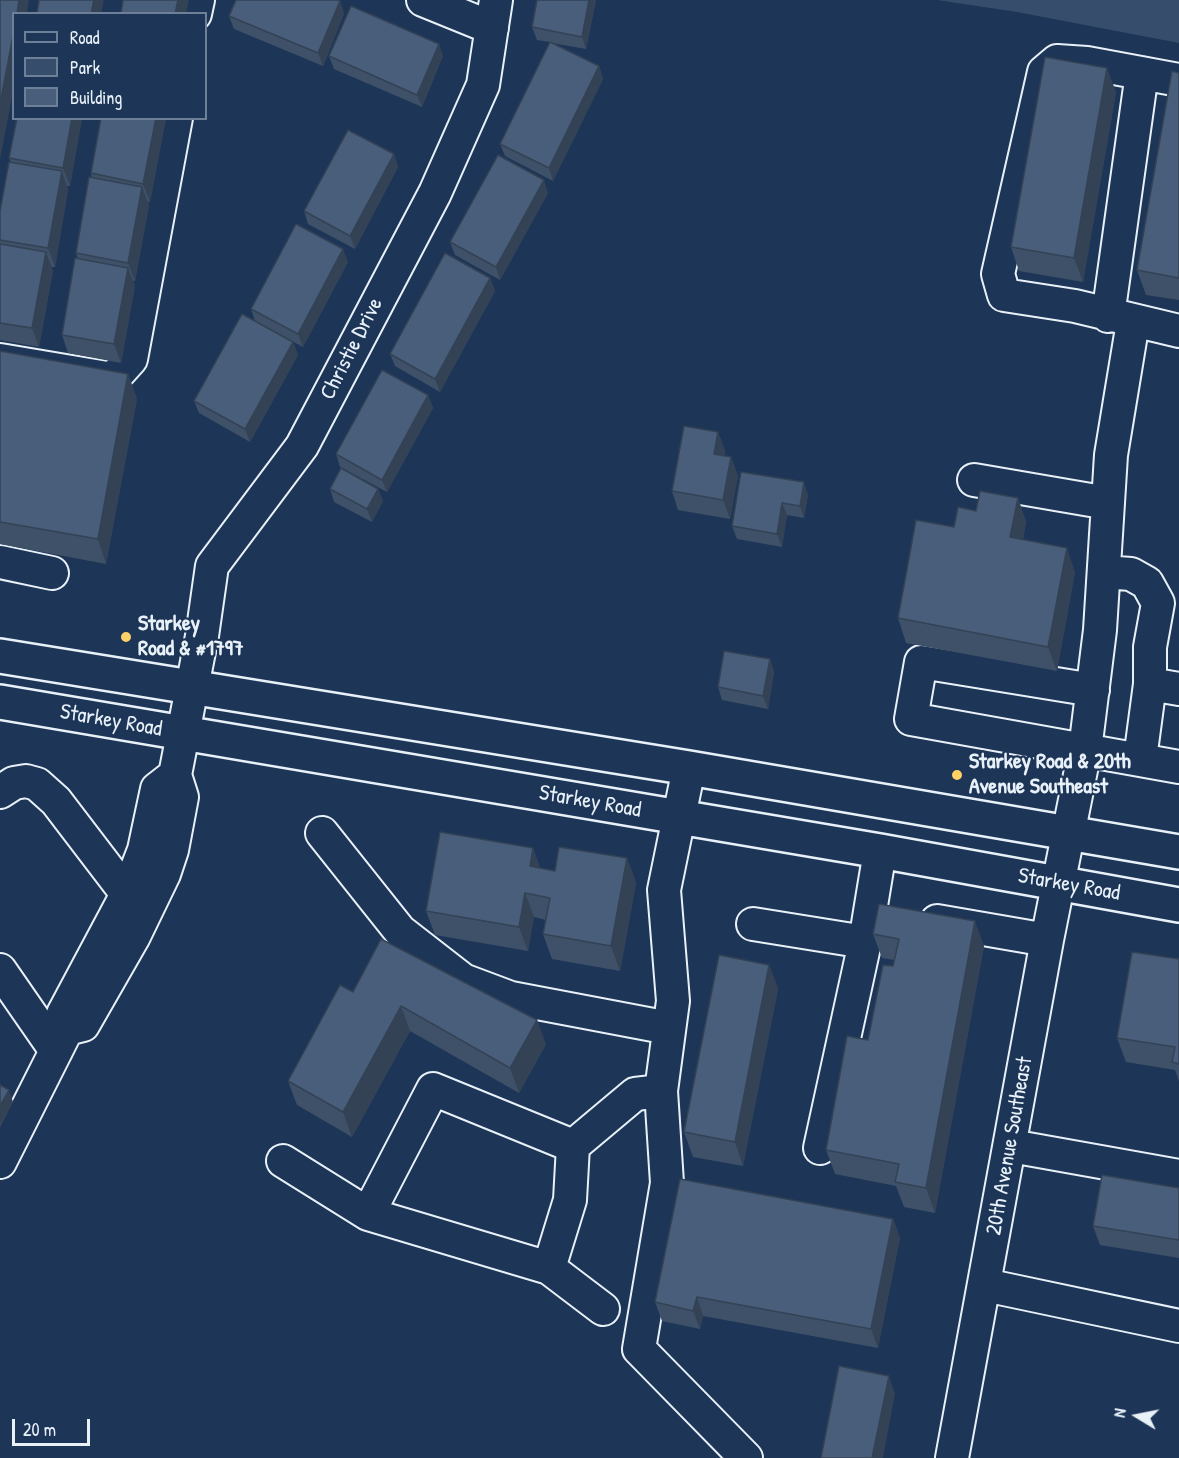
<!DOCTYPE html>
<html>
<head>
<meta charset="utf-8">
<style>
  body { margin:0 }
  #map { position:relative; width:1179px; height:1458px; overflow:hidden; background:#1d3557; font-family:"Patrick Hand",sans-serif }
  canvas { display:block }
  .legend { position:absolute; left:12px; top:12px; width:195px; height:108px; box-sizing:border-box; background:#1d3557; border:2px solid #6e8097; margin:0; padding:8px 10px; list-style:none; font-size:18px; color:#e8f1f8 }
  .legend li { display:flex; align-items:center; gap:12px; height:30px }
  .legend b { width:30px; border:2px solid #6e8097 }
  .north { position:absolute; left:1107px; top:1386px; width:60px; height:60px; -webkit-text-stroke:4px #1d3557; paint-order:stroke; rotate:280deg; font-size:16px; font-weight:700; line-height:24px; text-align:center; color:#e8f1f8 }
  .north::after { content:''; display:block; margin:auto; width:21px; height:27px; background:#e8f1f8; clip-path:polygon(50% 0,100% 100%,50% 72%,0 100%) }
  .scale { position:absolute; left:12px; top:1419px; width:78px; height:27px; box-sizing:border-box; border:3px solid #e8f1f8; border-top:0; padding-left:8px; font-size:18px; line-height:21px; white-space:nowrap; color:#e8f1f8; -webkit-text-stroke:4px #1d3557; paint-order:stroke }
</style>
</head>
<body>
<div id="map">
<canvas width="1179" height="1458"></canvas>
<ul class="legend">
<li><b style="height:8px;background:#1d3557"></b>Road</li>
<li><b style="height:16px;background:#374d6c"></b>Park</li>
<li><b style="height:16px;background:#495e7a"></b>Building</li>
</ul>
<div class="north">N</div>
<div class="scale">20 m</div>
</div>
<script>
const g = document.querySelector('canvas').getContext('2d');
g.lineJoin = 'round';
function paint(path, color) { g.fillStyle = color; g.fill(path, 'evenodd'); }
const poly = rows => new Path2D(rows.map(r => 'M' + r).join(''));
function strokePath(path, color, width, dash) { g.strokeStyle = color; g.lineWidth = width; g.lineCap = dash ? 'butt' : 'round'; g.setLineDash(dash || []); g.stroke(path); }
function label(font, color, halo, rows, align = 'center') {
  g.font = font + ' "Patrick Hand",sans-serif'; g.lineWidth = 4.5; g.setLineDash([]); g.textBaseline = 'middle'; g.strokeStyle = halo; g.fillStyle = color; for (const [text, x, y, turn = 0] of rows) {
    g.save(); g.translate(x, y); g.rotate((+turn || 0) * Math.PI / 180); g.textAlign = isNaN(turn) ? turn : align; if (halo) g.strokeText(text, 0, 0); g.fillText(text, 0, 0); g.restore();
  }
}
paint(poly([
  [937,0,1179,0,1179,43,1017,12]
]), '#374d6c');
const minor = poly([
  [423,0,492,28],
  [195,14,198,0],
  [1179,80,1087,63,1057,61,1044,72,998,274,1004,295,1075,306,1179,331],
  [1108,316,1142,73],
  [0,360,113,379,131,359,176,118],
  [974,480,1108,503],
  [0,562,52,573],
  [1104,572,1131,574,1147,583,1158,603,1150,647,1150,684,1140,759],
  [1150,684,1179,689],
  [1093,690,921,662,911,719,1179,767],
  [0,792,14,783,26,781,37,784,56,801,127,894,142,905],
  [322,833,400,931,463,980,511,998,669,1028],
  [937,921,1047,940],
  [753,924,865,942,880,851],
  [0,970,56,1051],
  [67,1029,83,1025,134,936,164,874,172,850,182,797,175,775,202,636,212,566,302,446,435,193,483,85,496,0],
  [661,1091,667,1183,639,1349,746,1458],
  [1011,1146,1179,1176],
  [820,1148,865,942],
  [283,1161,368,1214,433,1089,573,1146,635,1094,661,1091,673,1001,664,890,689,768],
  [0,1162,67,1029,63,1014,127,894,144,850,157,789,175,775],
  [368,1214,549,1268,603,1309],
  [549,1268,570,1200,573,1146],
  [985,1285,1179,1326],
  [952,1458,1047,940,1085,750,1100,630,1111,455,1133,322]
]);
const major = poly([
  [0,656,689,768,1179,852],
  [0,702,880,851,1179,905]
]);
strokePath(minor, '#e8f1f8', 36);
strokePath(major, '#e8f1f8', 38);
strokePath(minor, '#1d3557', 32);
strokePath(major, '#1d3557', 33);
paint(poly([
  [537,0,596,0,586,49,552,43,599,66,603,79,553,181,505,156,500,144,550,42,537,40,532,27],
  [340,1,344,14,323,66,234,29,229,16],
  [329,56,443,56,422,107,334,69],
  [1179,73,1179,300,1146,295,1137,270],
  [1116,92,1083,282,1019,271,1011,247],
  [82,118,70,186,67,186,68,190,55,267,51,267,53,271,39,347,0,340,0,211,11,162,9,158],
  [101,118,166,118,150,202,148,202,149,205,135,281,133,281,135,286,121,363,68,353,62,335,78,259,76,253,92,178,91,173],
  [394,154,398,167,355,249,308,224,304,211],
  [548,193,500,280,455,255,450,242],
  [348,262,303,347,255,321,251,309],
  [490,278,495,291,440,392,395,366,390,354],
  [293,342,298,355,250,442,199,413,194,401],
  [0,351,128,374,137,399,106,564,0,544],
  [428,395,433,408,387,492,340,467,336,454],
  [718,432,725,451,724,456,731,457,738,476,730,519,678,510,672,491],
  [741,472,808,495,804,518,787,515,782,547,737,539,732,526],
  [330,489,378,489,383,501,372,522,334,502],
  [1018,498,1026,522,1023,540,1075,572,1057,671,906,643,898,618,976,511],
  [770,659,774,672,768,709,722,700,718,687],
  [533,848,540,868,555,871,627,858,636,883,620,971,552,959,543,934,546,920,534,917,528,951,435,935,426,911],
  [873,934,984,946,935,1213,904,1207,896,1186,835,1174,826,1150,868,1040,893,966,894,960,882,958],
  [1179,959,1179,1081,1175,1070,1126,1062,1117,1038],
  [769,965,778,989,743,1166,693,1157,684,1132],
  [353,992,546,1044,519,1093,410,1031,352,1137,297,1105,288,1081],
  [1179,1188,1179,1258,1100,1245,1093,1226],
  [893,1219,900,1238,878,1348,703,1316,700,1329,662,1321,655,1302]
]), '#3f5169');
paint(poly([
  [19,0,29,0,27,14,17,14],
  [94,0,104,0,101,14,91,14],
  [178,0,189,0,186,14,175,14],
  [589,0,596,0,586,49,582,37],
  [340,1,344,14,323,66,318,53],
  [14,31,14,87,0,160,0,104],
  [439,44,443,56,422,107,417,95],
  [599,66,603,79,553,181,549,168],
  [1107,68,1116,92,1083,282,1074,258],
  [72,118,82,118,70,186,63,168],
  [156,118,166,118,150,202,143,184],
  [394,154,398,167,355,249,350,236],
  [62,171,68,190,55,267,48,248],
  [544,180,548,193,500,280,496,267],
  [142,187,149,205,135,281,128,263],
  [343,249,348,262,303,347,298,334],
  [46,252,53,271,39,347,32,328],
  [128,268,135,286,121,363,114,344],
  [490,278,495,291,440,392,435,379],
  [293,342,298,355,250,442,245,429],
  [128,374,137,399,106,564,98,539],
  [428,395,433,408,387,492,382,480],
  [718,432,725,451,721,472,714,454],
  [731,457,738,476,730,519,723,500],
  [804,482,808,495,804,518,800,506],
  [378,489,383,501,372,522,367,509],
  [1018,498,1026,522,1019,561,1010,537],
  [782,503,787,515,782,547,777,534],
  [1067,548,1075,572,1057,671,1048,647],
  [770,659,774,672,768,709,763,696],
  [533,848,542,873,530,866],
  [627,858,636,883,620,971,611,946],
  [525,893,534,917,528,951,519,927],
  [975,921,984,946,935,1213,926,1188],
  [769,965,778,989,743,1166,735,1142],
  [401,1006,410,1031,352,1137,343,1112],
  [537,1020,546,1044,519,1093,510,1068],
  [9,1090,13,1102,0,1127,0,1106],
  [893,1219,900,1238,878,1348,871,1329],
  [697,1297,703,1316,700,1329,693,1311],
  [889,1376,895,1394,883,1458,872,1458]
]), '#334255');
const building = poly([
  [0,0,19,0,17,14,14,14,14,31,0,104,0,0],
  [39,0,94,0,91,14,37,14,39,0],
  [123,0,178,0,175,14,121,14,123,0],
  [236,0,337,0,340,1,318,53,229,16,236,0],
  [537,0,589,0,582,37,532,27,537,0],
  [351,6,439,44,417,95,329,56,351,6],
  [550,42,599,66,549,168,500,144,550,42],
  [1045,57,1107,68,1074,258,1011,247,1045,57],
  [1172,71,1179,73,1179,278,1137,270,1172,71],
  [17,118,72,118,63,168,9,158,17,118],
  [101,118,156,118,143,184,91,173,101,118],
  [348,130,394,154,350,236,304,211,348,130],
  [498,155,544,180,496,267,450,242,498,155],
  [9,162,62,171,48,248,0,240,0,211,9,162],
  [89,177,142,187,128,263,76,253,89,177],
  [296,224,343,249,298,334,251,309,296,224],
  [0,244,46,252,32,328,0,323,0,244],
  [445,253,490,278,435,379,390,354,445,253],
  [75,258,128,268,114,344,62,335,75,258],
  [242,314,293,342,245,429,194,401,242,314],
  [0,351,128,374,98,539,0,522,0,351],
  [382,370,428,395,382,480,336,454,382,370],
  [684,426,718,432,714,454,731,457,723,500,672,491,684,426],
  [341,468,378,489,367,509,330,489,341,468],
  [741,472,804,482,800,506,782,503,777,534,732,526,741,472],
  [980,491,1018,498,1010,537,1067,548,1048,647,898,618,916,520,954,527,958,507,976,511,980,491],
  [724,651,770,659,763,696,718,687,724,651],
  [440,832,533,848,530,866,555,871,559,847,627,858,611,946,543,934,550,898,525,893,519,927,426,911,440,832],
  [879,904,975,921,926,1188,895,1182,899,1164,826,1150,847,1036,868,1040,883,965,893,966,899,939,873,934,879,904],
  [381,939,537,1020,510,1068,401,1006,343,1112,288,1081,340,985,353,992,381,939],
  [1132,952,1179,959,1179,1064,1172,1062,1175,1047,1117,1038,1132,952],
  [719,955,769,965,735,1142,684,1132,719,955],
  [0,1085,9,1090,0,1106,0,1085],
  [1102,1175,1179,1188,1179,1240,1093,1226,1102,1175],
  [680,1179,893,1219,871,1329,697,1297,693,1311,655,1302,680,1179],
  [839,1366,889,1376,872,1458,821,1458,839,1366]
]);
paint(building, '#495e7a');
strokePath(building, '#334255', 1.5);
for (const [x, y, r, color] of [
  [126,637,6,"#ffd166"],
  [957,775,6,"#ffd166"]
]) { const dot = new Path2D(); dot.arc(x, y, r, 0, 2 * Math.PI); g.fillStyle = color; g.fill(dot); strokePath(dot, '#1d3557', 2); }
label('22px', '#e8f1f8', '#1d3557', [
  ["Christie Drive",352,349,-63],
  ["Starkey Road",111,721,10],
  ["Starkey Road",590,802,10],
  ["Starkey Road",1069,885,10],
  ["20th Avenue Southeast",1010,1146,-80]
]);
label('bold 22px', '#e8f1f8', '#1d3557', [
  ["Starkey",138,624],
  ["Road & #1797",138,649],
  ["Starkey Road & 20th",969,762],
  ["Avenue Southeast",969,787]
], 'left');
</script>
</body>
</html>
